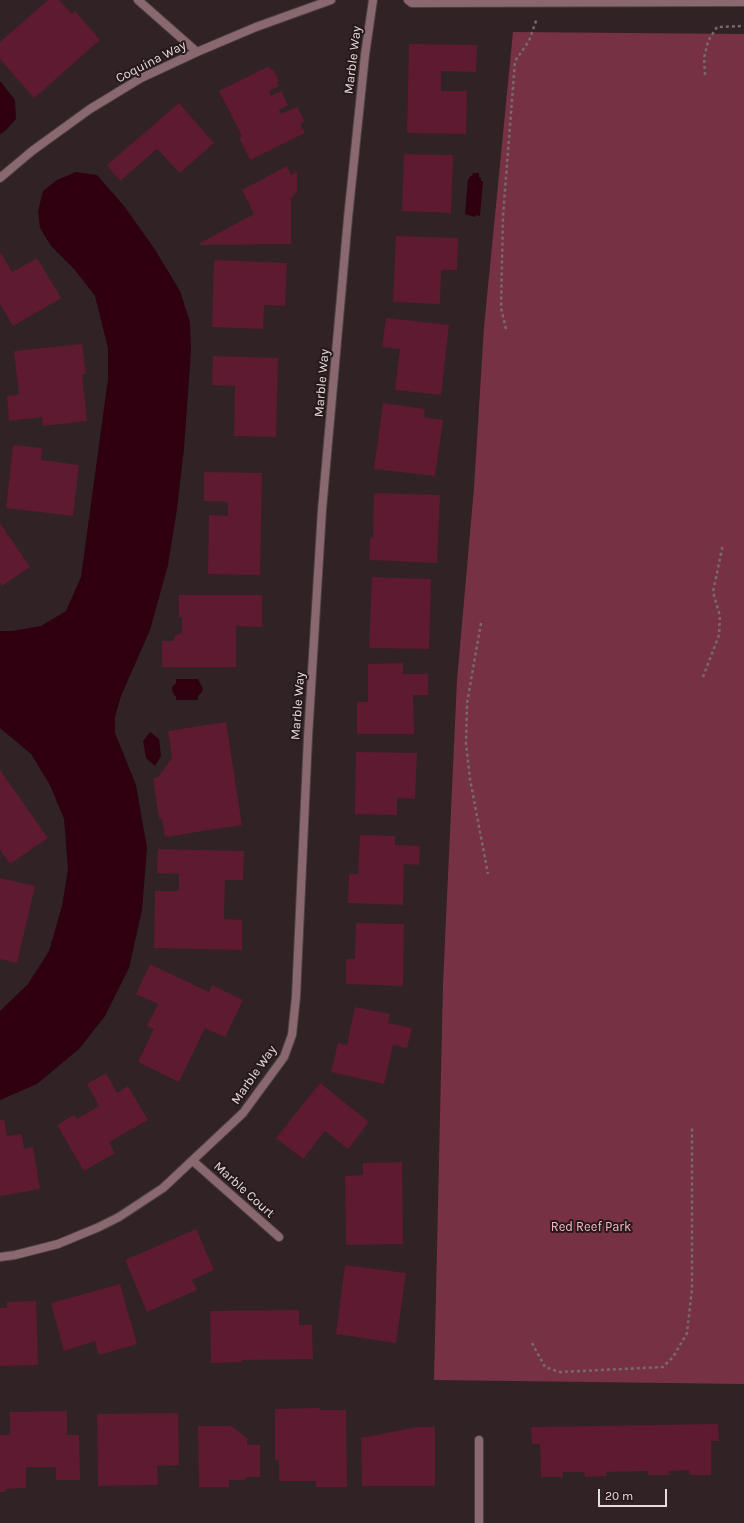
<!DOCTYPE html>
<html>
<head>
<meta charset="utf-8">
<style>
  body { margin:0 }
  #map { position:relative; width:744px; height:1523px; overflow:hidden; background:#302225; font-family:Karla,sans-serif }
  canvas { display:block }
  .scale { position:absolute; left:598px; top:1489px; width:69px; height:18px; box-sizing:border-box; border:2px solid #e6dcde; border-top:0; padding-left:5px; font-size:12px; line-height:14px; white-space:nowrap; color:#e6dcde; -webkit-text-stroke:3px #26191b; paint-order:stroke }
</style>
</head>
<body>
<div id="map">
<canvas width="744" height="1523"></canvas>
<div class="scale">20 m</div>
</div>
<script>
const g = document.querySelector('canvas').getContext('2d');
g.lineJoin = 'round';
function paint(path, color) { g.fillStyle = color; g.fill(path, 'evenodd'); }
const poly = rows => new Path2D(rows.map(r => 'M' + r).join(''));
function strokePath(path, color, width, dash) { g.strokeStyle = color; g.lineWidth = width; g.lineCap = dash ? 'butt' : 'round'; g.setLineDash(dash || []); g.stroke(path); }
function label(font, color, halo, rows, align = 'center') {
  g.font = font + ' Karla,sans-serif'; g.lineWidth = 4; g.setLineDash([]); g.textBaseline = 'middle'; g.strokeStyle = halo; g.fillStyle = color; for (const [text, x, y, turn = 0] of rows) {
    g.save(); g.translate(x, y); g.rotate((+turn || 0) * Math.PI / 180); g.textAlign = isNaN(turn) ? turn : align; if (halo) g.strokeText(text, 0, 0); g.fillText(text, 0, 0); g.restore();
  }
}
paint(poly([
  [513,32,744,34,744,1384,434,1380,443,984,457,680,474,488,484,327]
]), '#773144');
paint(poly([
  [0,81,15,100,16,119,5,131,0,134],
  [76,172,97,175,124,206,154,248,180,291,190,322,191,351,184,448,177,509,168,565,150,630,121,696,115,717,115,733,136,785,147,848,142,910,129,968,105,1016,79,1049,37,1084,0,1100,0,1011,28,984,49,951,62,906,68,870,64,819,50,785,31,754,0,728,0,631,13,631,41,626,66,611,81,577,108,379,108,348,95,296,75,270,51,246,40,228,38,211,43,191,57,180],
  [473,173,479,173,479,177,481,178,481,181,483,181,480,216,476,215,475,217,465,214,468,179,469,179,470,176,472,176],
  [176,679,198,679,203,689,202,692,198,696,198,700,176,700,176,696,174,695,172,690,172,687,176,683],
  [150,732,159,739,161,756,155,766,146,758,143,741]
]), '#2e0010');
paint(poly([
  [48,0,59,0,72,14,75,11,100,40,34,98,0,59,0,42],
  [409,44,477,45,476,72,441,71,441,91,467,91,466,134,407,133],
  [269,66,271,70,273,69,279,81,277,82,279,86,269,91,271,96,281,91,288,105,279,110,281,114,297,107,305,122,300,124,305,133,250,160,239,137,242,136,219,91],
  [179,103,214,143,180,173,157,149,120,181,107,165],
  [404,154,453,155,451,213,402,211],
  [287,166,291,175,297,172,297,193,293,194,294,196,291,198,291,244,200,245,200,243,254,214,242,190],
  [396,236,458,238,457,270,441,270,440,304,393,302],
  [1,253,12,272,37,258,61,298,13,326,0,304,0,254],
  [214,260,287,263,285,306,264,305,263,329,212,327],
  [386,318,449,325,441,395,395,390,400,349,382,347],
  [82,344,86,374,82,374,87,421,43,426,42,417,9,421,7,396,19,395,14,351],
  [213,356,278,358,276,437,234,436,235,386,212,385],
  [383,403,425,409,424,417,443,420,435,476,374,469],
  [13,445,42,448,41,460,79,465,73,516,6,508],
  [204,472,262,473,260,575,208,574,209,515,228,516,228,502,204,501],
  [374,493,440,495,437,563,369,560,370,538,373,538],
  [0,523,30,567,2,586,0,583],
  [372,577,431,579,429,649,369,648],
  [179,595,262,595,262,627,236,626,236,667,162,667,162,641,174,641,174,636,182,633,182,617,179,617],
  [403,663,403,674,428,674,428,695,413,695,414,734,357,734,357,702,368,702,368,664],
  [226,722,242,825,165,837,162,819,159,819,153,778,158,777,172,758,168,731],
  [356,752,417,753,415,799,397,798,397,815,355,814],
  [0,770,48,838,10,864,0,850],
  [360,835,395,836,395,845,420,846,419,865,404,864,403,905,348,903,349,874,358,874],
  [158,849,244,851,243,880,225,880,224,919,242,920,242,950,154,948,155,891,179,891,179,874,157,873],
  [0,878,35,886,17,963,0,959],
  [356,923,404,924,403,986,346,984,346,959,355,959],
  [150,964,209,992,212,985,243,1000,225,1037,205,1028,179,1082,138,1062,154,1029,147,1026,158,1004,136,994],
  [355,1007,390,1014,388,1023,412,1028,407,1048,393,1045,384,1084,331,1072,338,1043,347,1045],
  [106,1073,117,1093,128,1086,148,1120,109,1142,115,1153,84,1171,57,1125,74,1115,77,1119,99,1106,87,1084],
  [320,1083,369,1122,348,1149,325,1131,303,1159,276,1138],
  [4,1119,7,1136,22,1134,24,1149,33,1147,40,1189,0,1196,0,1120],
  [402,1162,403,1244,346,1245,345,1176,363,1175,363,1163],
  [196,1229,214,1270,192,1280,197,1290,147,1312,125,1260],
  [345,1265,406,1273,396,1343,336,1334],
  [120,1284,137,1344,99,1355,95,1341,64,1351,51,1303],
  [36,1301,38,1365,0,1366,0,1308,7,1308,7,1302],
  [299,1310,299,1325,312,1325,313,1359,242,1360,242,1362,211,1363,210,1311],
  [320,1408,320,1410,346,1410,347,1487,316,1487,316,1481,279,1481,279,1460,275,1461,275,1409],
  [67,1411,67,1435,79,1435,80,1480,56,1480,56,1467,26,1467,26,1488,5,1489,5,1492,0,1492,0,1435,10,1435,10,1412],
  [178,1413,179,1465,157,1466,158,1485,98,1486,97,1414],
  [718,1424,719,1441,711,1441,711,1475,690,1475,689,1470,668,1471,669,1475,648,1475,648,1471,606,1472,606,1476,585,1477,584,1472,563,1472,563,1477,541,1477,540,1444,532,1444,531,1427],
  [198,1426,231,1426,247,1438,247,1445,260,1445,260,1477,245,1477,245,1480,229,1480,229,1487,199,1487],
  [417,1427,435,1427,435,1486,362,1486,361,1438]
]), '#5e1a30');
const street = poly([
  [138,0,197,52],
  [408,0,412,3,744,2],
  [0,178,32,151,90,109,141,78,197,52,256,27,331,0],
  [193,1161,279,1237],
  [0,1257,15,1255,58,1244,99,1227,119,1217,163,1188,243,1113,284,1057,292,1035,296,997,308,737,322,510,348,218,365,55,373,0],
  [479,1523,479,1440]
]);
strokePath(street, '#4d4043', 10);
strokePath(poly([
  [705,75,704,58,708,41,717,27,744,26],
  [506,329,501,308,503,216,515,61,529,41,537,18],
  [481,623,467,703,466,743,470,779,488,874],
  [703,677,719,635,720,616,713,592,723,544],
  [532,1343,545,1367,560,1372,663,1367,673,1357,687,1333,692,1289,692,1128]
]), '#766a6c', 2.5, [3, 3]);
strokePath(street, '#8a686f', 8);
label('13px', '#e6dcde', '#26191b', [
  ["Marble Way",353,60,-83],
  ["Coquina Way",151,62,-27],
  ["Marble Way",322,383,-85],
  ["Marble Way",298,706,-86],
  ["Marble Way",254,1075,-55],
  ["Marble Court",244,1190,42]
]);
label('13px', '#fbb9c7', '#26191b', [
  ["Red Reef Park",591,1227]
]);
</script>
</body>
</html>
